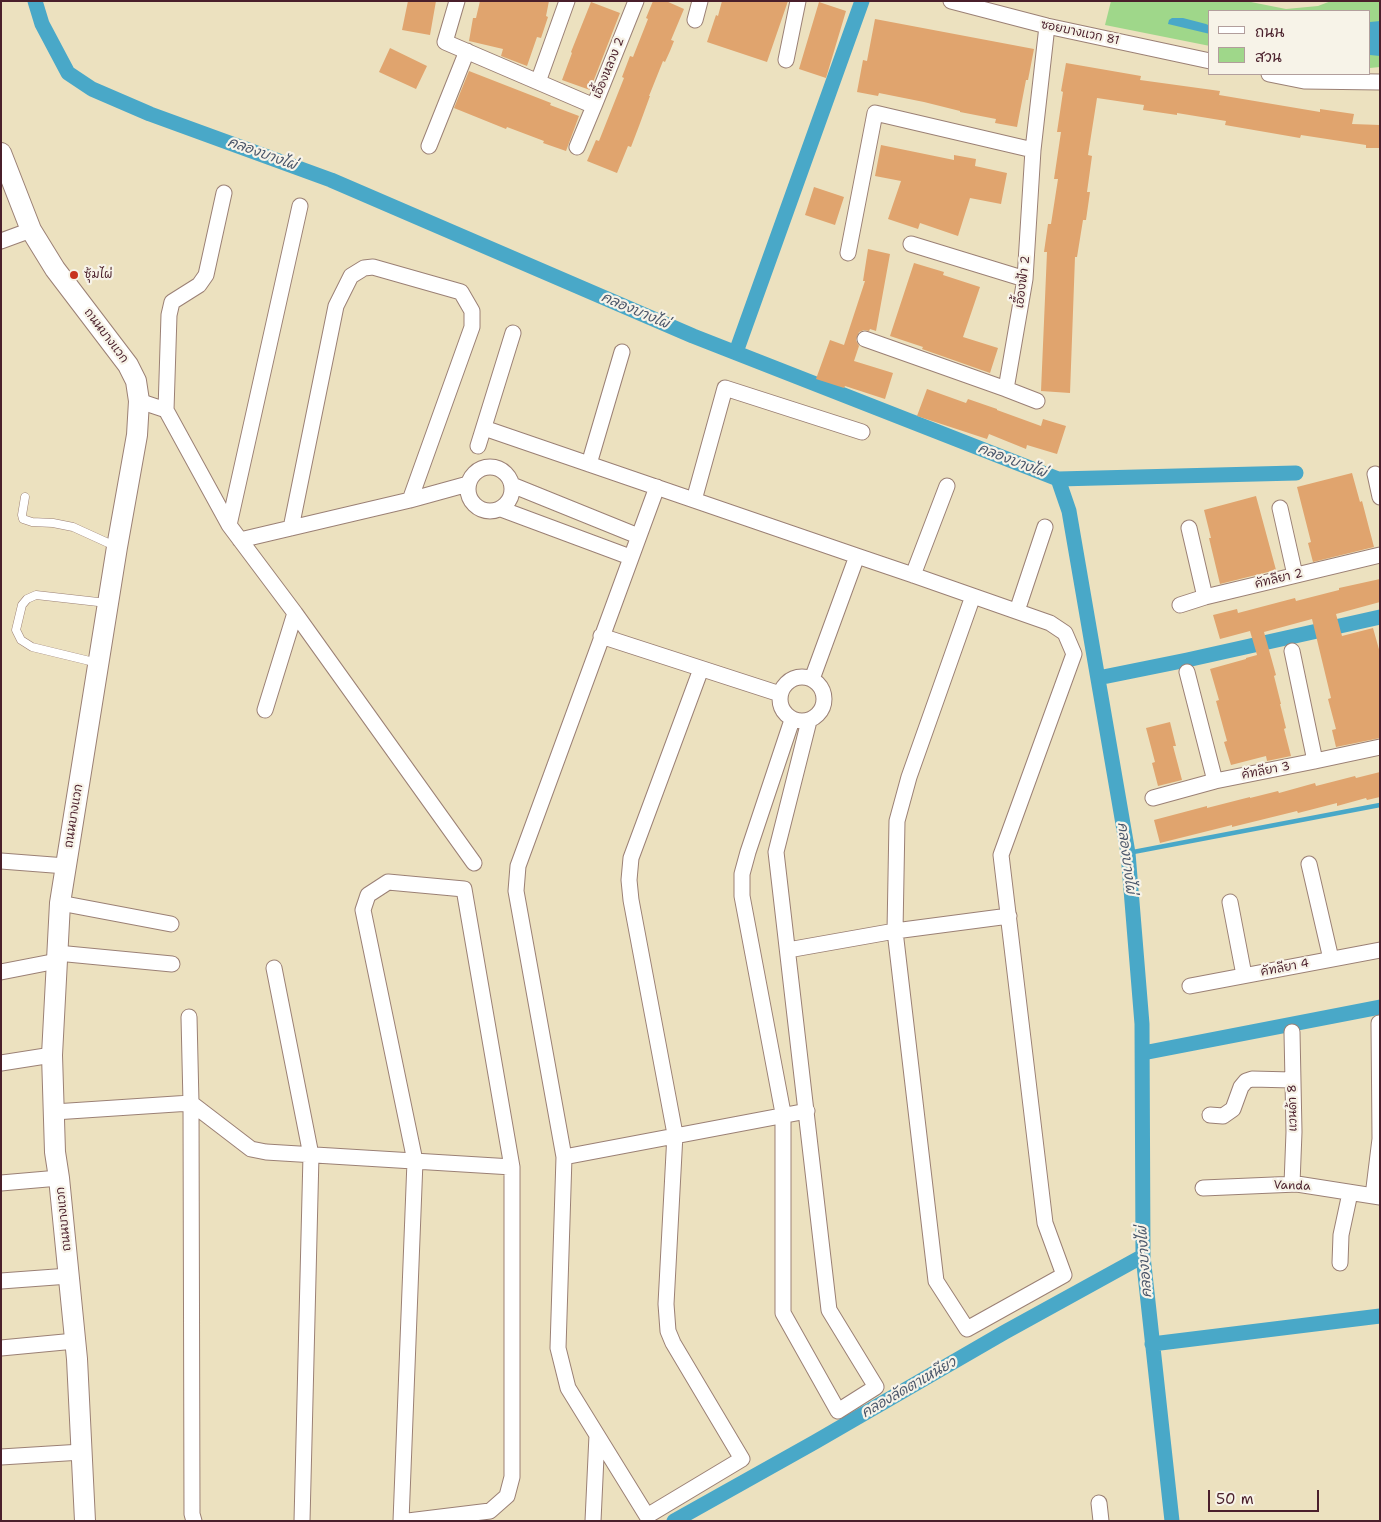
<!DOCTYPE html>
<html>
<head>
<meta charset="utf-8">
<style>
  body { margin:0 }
  #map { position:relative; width:1381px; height:1522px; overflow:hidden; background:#ece1bf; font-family:"Shantell Sans","Playpen Sans Thai",sans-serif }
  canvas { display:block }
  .frame { position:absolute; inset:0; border:2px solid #4a1f2b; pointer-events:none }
  .legend { position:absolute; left:1208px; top:10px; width:162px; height:65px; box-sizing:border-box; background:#f7f3e8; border:1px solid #b29e9c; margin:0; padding:6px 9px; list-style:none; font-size:15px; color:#4a1f2b }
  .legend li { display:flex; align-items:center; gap:10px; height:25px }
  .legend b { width:25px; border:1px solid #b29e9c }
  .scale { position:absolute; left:1208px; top:1490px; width:111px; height:22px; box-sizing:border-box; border:2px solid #4a1f2b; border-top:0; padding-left:6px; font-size:15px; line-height:18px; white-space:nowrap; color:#4a1f2b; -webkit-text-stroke:4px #f7f3e8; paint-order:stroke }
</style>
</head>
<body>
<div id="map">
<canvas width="1381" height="1522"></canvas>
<div class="frame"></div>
<ul class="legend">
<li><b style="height:6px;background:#fff"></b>ถนน</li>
<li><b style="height:14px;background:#9fd78a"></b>สวน</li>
</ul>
<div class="scale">50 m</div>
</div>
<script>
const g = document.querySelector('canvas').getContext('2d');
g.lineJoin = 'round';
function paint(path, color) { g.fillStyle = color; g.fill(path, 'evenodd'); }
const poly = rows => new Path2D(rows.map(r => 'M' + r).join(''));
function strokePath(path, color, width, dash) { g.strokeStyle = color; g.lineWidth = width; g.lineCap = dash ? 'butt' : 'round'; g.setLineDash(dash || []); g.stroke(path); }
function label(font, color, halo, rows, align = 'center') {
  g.font = font + ' "Shantell Sans","Playpen Sans Thai",sans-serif'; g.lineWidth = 4.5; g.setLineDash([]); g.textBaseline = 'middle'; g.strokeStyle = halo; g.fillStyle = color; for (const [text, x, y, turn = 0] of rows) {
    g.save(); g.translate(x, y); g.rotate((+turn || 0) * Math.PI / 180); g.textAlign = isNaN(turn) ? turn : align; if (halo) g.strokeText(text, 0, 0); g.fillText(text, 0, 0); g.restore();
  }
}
paint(poly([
  [1111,1,1246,1,1286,9,1318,6,1331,1,1380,1,1380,67,1370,68,1370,11,1210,11,1210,46,1105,25]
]), '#9fd78a');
paint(poly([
  [1172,18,1183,18,1206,24,1210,26,1210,34,1168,24,1169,20],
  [1380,21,1380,56,1370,55,1370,22]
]), '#49a8c8');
strokePath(poly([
  [1128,853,1380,805]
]), '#49a8c8', 4.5);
strokePath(poly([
  [35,1,42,24,68,73,92,89,150,114,331,180,693,336,1058,479,1069,511,1128,853,1142,1024,1143,1256,1172,1521],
  [736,352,862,1],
  [1058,479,1296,473],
  [1098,678,1187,660,1380,617],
  [1143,1053,1380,1007],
  [1152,1344,1380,1316],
  [674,1521,815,1442,1005,1332,1143,1256]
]), '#49a8c8', 15);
paint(poly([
  [408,1,436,1,430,35,402,30],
  [480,1,549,1,546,16,548,17,541,38,537,37,527,66,501,56,503,49,469,41,473,18,476,18],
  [653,1,666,1,684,9,671,40,674,41,670,51,665,62,663,61,649,96,650,96,639,126,631,147,628,146,617,173,587,161,596,140,599,141,624,78,622,77,630,56,633,57,648,19,646,18],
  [722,1,788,1,767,62,707,42,716,15,718,16],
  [591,2,620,13,590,90,562,80,572,53,571,52],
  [819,2,846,11,826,78,799,69],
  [875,19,1034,49,1028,80,1026,80,1017,127,995,123,996,119,960,112,960,111,924,102,879,93,878,96,857,92,863,60,867,61],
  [390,48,427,66,416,89,379,72],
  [1066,63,1141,76,1140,80,1220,91,1219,95,1320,112,1320,109,1354,114,1352,124,1380,125,1380,148,1366,148,1366,145,1301,135,1300,138,1225,125,1226,121,1177,113,1177,115,1143,110,1144,105,1097,98,1088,155,1092,156,1087,192,1090,192,1086,220,1083,220,1077,257,1075,257,1070,393,1041,391,1047,252,1044,252,1048,224,1051,224,1058,179,1054,179,1061,132,1057,132,1063,92,1061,91],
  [469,71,551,103,550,105,579,116,566,151,543,143,544,141,507,127,506,129,454,108],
  [881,145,954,160,954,155,976,159,975,166,1007,173,1001,204,970,198,958,236,920,223,918,229,888,219,901,181,875,176],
  [814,187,844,197,835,225,805,215],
  [868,249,890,254,876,331,870,329,869,331,864,330,859,332,856,340,859,346,854,361,893,373,885,399,845,386,844,388,816,379,830,340,844,345,865,281,863,281],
  [914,263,944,272,943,275,980,287,963,337,998,348,990,373,922,349,923,347,890,336],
  [927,389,966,403,968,399,997,409,997,410,1041,426,1043,419,1066,426,1057,454,1027,445,1026,449,989,434,987,439,917,416],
  [1352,473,1360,502,1362,501,1374,547,1313,562,1308,543,1311,542,1297,487],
  [1256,496,1276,570,1220,584,1209,538,1211,538,1204,510],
  [1380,579,1380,602,1336,614,1342,636,1373,628,1380,653,1380,738,1336,747,1332,730,1336,729,1328,699,1331,698,1312,619,1264,632,1276,675,1274,676,1281,704,1280,704,1286,728,1284,729,1291,756,1267,761,1266,756,1231,765,1224,742,1227,741,1216,701,1219,700,1210,669,1246,659,1246,658,1257,655,1250,631,1220,639,1213,615,1237,609,1238,613,1295,598,1296,601,1339,590,1339,588],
  [1170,722,1176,746,1173,746,1182,780,1158,786,1152,763,1155,762,1146,728],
  [1380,772,1380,797,1367,800,1366,798,1337,806,1337,803,1298,813,1297,811,1232,827,1232,825,1160,843,1154,820,1207,806,1207,808,1250,797,1250,798,1278,791,1279,793,1315,783,1316,786,1355,776,1356,778]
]), '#e0a46e');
const service = poly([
  [25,497,22,515,23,519,32,522,53,523,73,527,117,547],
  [98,663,32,647,21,640,16,630,22,605,27,599,36,595,107,603]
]);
const minor = poly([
  [457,1,445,42,594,106,636,1],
  [951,1,1047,26,1210,61],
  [695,20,700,1],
  [786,60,798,1],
  [1269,74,1304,81,1380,82],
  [538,82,567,1],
  [429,146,467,51],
  [577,147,594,106],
  [1,241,31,230],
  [911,244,1025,279],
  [848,253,875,113,1033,150],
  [865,339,1006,389,1037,401],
  [1006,389,1025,279,1033,150,1047,26],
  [139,401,166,410,229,525,295,613,474,863],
  [166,410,169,315,172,302,199,285,206,275,224,193],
  [484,428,857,556,913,575,1050,623,1065,633,1074,654,1001,855,1045,1223,1064,1275,967,1329,936,1281,895,931,897,821,909,777,973,596],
  [478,446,513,333],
  [589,464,622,352],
  '468 489a22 22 0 1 1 44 0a22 22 0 1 1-44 0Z',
  [1375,474,1380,497],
  [512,485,638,536],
  [657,487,518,866,516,891,564,1157,558,1348,568,1388,647,1516,742,1459,673,1343,668,1331,666,1304,675,1134,631,900,629,880,631,858,701,669],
  [694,500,725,388,862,432],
  [1280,508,1295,575],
  [501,509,630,557],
  [229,525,300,206],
  [291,528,336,306,351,276,364,268,373,267,461,292,472,311,472,327,410,500],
  [1189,528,1205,597],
  [240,540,410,500,468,484],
  [913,575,947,486],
  [1180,605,1205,597,1380,555],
  [1017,611,1045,527],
  [601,636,780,694],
  [1292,651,1315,761],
  [1187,672,1215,781],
  '780 699a22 22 0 1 1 44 0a22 22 0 1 1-44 0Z',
  [812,679,857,556],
  [265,710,295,613],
  [792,720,748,852,742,874,742,896,783,1113,783,1313,838,1411,876,1387,829,1310,776,852,809,721],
  [1153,798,1215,781,1315,761,1380,747],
  [1,861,66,866],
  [1309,864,1331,959],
  [1230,902,1244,975],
  [60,903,171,924],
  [788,950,895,931,1009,916],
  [57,953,172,964],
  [274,968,311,1155,302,1521],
  [1,972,57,961],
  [1190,986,1380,950],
  [189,1017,191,1103,192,1514,194,1521],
  [1292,1032,1294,1132,1292,1184],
  [1,1063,52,1055],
  [54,1112,191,1103,251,1149,266,1152,512,1167],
  [1210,1115,1223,1116,1233,1109,1241,1087,1246,1081,1252,1079,1292,1080],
  [564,1157,807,1111],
  [1,1183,59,1178],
  [1203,1188,1297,1184,1380,1197],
  [1373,1196,1380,1139,1379,1023],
  [1340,1263,1341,1235,1350,1193],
  [1,1281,69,1276],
  [1,1348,75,1341],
  [1,1457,82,1452],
  [1099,1503,1101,1521],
  [401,1521,415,1161,363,910,368,895,388,882,464,889,512,1167,512,1477,507,1496,490,1511,408,1521],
  [593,1521,597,1435]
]);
const secondary = poly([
  [1,153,31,230,55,269,128,365,136,381,139,401,137,435,117,547,60,903,52,1055,55,1152,59,1178,77,1359,85,1521]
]);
strokePath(service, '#9b8075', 9);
strokePath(minor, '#9b8075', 17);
strokePath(secondary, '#9b8075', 22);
strokePath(service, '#fff', 8);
strokePath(minor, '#fff', 15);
strokePath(secondary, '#fff', 20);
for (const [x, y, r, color] of [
  [74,275,5,"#c8321e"]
]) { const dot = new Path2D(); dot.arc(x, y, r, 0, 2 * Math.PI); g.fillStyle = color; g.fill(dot); strokePath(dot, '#f7f3e8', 2); }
label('12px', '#4a1f2b', '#f7f3e8', [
  ["ซอยบางแวก 81",1080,33,12],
  ["เอื้องหลวง 2",609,68,-68],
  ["เอื้องฟ้า 2",1023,282,-83],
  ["ถนนบางแวก",106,336,53],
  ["คัทลียา 2",1279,579,-14],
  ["คัทลียา 3",1266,771,-11],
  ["ถนนบางแวก",74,816,-81],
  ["คัทลียา 4",1285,968,-11],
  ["แวนด้า 8",1293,1108,-91],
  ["Vanda",1292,1186,2],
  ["ถนนบางแวก",64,1219,-96]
]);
label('12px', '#4a1f2b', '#f7f3e8', [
  ["ซุ้มไผ่",84,275]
], 'left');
label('italic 14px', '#4a566a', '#f7f3e8', [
  ["คลองบางไผ่",262,154,20],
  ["คลองบางไผ่",635,311,23],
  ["คลองบางไผ่",1012,461,21],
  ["คลองบางไผ่",1126,858,83],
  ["คลองบางไผ่",1145,1262,-94],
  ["คลองลัดตาเหนียว",909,1388,-30]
]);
</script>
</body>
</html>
